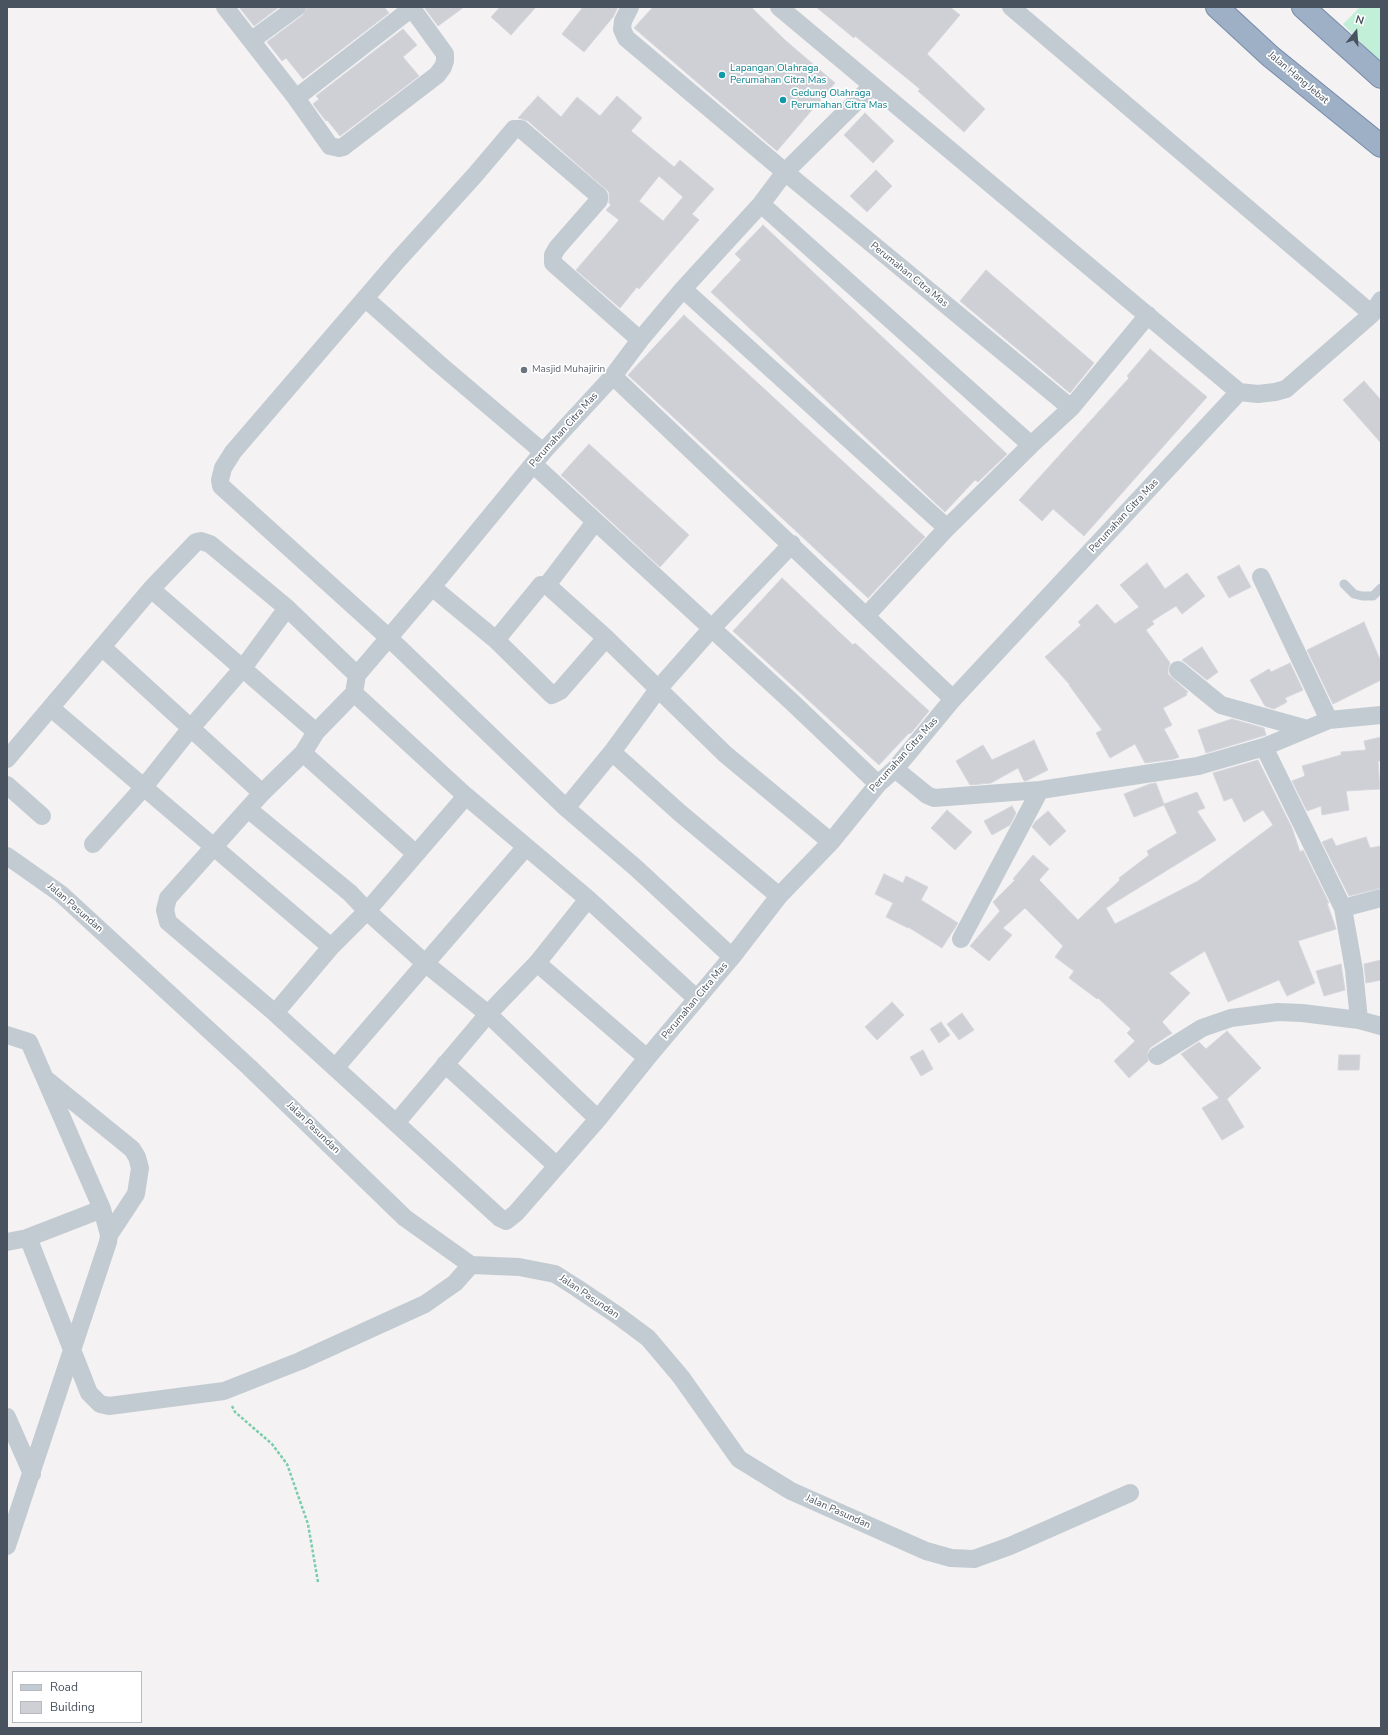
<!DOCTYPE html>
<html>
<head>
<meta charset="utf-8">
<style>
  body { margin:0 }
  #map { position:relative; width:1388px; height:1735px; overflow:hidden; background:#f4f2f2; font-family:"Nunito Sans",sans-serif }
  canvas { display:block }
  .frame { position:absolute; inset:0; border:8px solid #49535f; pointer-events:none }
  .legend { position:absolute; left:12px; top:1671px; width:130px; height:52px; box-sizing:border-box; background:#fff; border:1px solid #b6babf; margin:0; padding:5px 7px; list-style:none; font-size:12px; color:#49535f }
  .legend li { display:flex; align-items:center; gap:8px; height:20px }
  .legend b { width:20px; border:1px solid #b6babf }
  .north { position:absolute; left:1336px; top:12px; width:40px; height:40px; -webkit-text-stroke:3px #fff; paint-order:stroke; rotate:17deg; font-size:11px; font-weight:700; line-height:16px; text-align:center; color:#49535f }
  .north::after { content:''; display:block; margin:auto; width:14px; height:18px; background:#49535f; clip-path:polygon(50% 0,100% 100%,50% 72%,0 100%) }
</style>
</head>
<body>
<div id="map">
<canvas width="1388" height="1735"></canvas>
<div class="frame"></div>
<ul class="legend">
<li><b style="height:5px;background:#c3cbd2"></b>Road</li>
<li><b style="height:11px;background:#ced0d6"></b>Building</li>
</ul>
<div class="north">N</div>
</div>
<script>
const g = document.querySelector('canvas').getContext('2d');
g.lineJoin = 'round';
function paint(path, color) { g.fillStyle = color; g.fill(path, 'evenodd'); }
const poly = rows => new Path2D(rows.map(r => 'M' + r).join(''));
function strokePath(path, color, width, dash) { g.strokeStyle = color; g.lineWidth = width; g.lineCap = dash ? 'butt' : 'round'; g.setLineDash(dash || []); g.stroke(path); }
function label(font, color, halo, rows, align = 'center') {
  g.font = font + ' "Nunito Sans",sans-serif'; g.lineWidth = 3.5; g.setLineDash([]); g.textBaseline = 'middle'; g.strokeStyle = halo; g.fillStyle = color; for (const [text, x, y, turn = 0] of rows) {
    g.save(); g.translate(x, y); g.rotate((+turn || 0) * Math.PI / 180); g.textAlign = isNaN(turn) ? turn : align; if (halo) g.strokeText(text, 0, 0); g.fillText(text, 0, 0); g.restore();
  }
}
paint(poly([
  [1360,7,1381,7,1381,63,1343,24]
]), '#c2efd7');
const building = poly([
  [239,7,279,7,254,26,239,7],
  [307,7,384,7,389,13,303,79,286,58,282,61,267,42,303,15,307,7],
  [424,7,464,7,438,26,424,7],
  [500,7,536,7,511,35,491,17,500,7],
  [583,7,618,7,613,17,584,52,562,34,583,7],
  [653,7,751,7,785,40,835,83,777,151,634,28,653,7],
  [816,7,950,7,960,15,927,54,985,109,964,132,918,91,920,89,855,36,854,38,816,7],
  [403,29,417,45,403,57,419,76,340,136,327,120,326,121,313,104,319,99,316,96,403,29],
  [538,96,561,117,577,97,600,116,617,96,642,118,631,131,674,167,680,160,714,189,692,214,699,220,639,289,637,287,620,308,576,270,619,220,606,210,611,205,609,203,609,192,528,121,518,118,538,96],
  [659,176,683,197,663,221,639,201,659,176],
  [865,113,894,141,873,163,844,135,865,113],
  [876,170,892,186,867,212,850,196,876,170],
  [763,225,1007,454,978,482,975,480,945,512,711,292,741,260,735,254,763,225],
  [986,270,1094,363,1070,393,960,301,986,270],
  [684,315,925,537,868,598,628,375,684,315],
  [1150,349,1207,397,1084,536,1053,509,1042,521,1019,500,1129,378,1127,376,1150,349],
  [1364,381,1381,400,1381,443,1343,400,1364,381],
  [589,444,689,535,660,567,561,475,589,444],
  [1147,563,1165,589,1187,573,1205,596,1182,614,1176,606,1152,621,1154,624,1146,630,1170,663,1168,669,1168,674,1188,692,1186,693,1187,695,1163,708,1172,725,1164,729,1179,757,1174,759,1145,763,1135,744,1110,758,1096,733,1102,730,1069,685,1070,685,1045,657,1081,625,1078,622,1097,604,1115,624,1139,607,1120,585,1147,563],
  [1239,565,1251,587,1229,598,1217,577,1239,565],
  [782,578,853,645,855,643,929,711,912,732,910,734,909,733,879,765,733,631,782,578],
  [1364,622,1381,662,1381,680,1333,704,1307,650,1364,622],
  [1202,647,1218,672,1207,680,1182,660,1202,647],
  [1290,663,1303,690,1285,698,1287,702,1274,709,1265,706,1250,680,1269,669,1271,672,1290,663],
  [1232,719,1264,728,1266,735,1206,753,1198,730,1232,719],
  [1381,737,1381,761,1378,761,1380,789,1346,791,1349,810,1322,815,1321,806,1307,811,1292,781,1305,776,1302,766,1341,755,1341,752,1366,750,1364,741,1381,737],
  [1034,740,1048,770,1026,781,1024,781,1018,768,991,783,970,785,956,761,983,745,992,760,1034,740],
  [1258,760,1292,828,1300,852,1303,850,1329,903,1327,903,1336,929,1298,941,1315,983,1287,996,1279,980,1228,1002,1205,951,1169,973,1190,993,1162,1022,1172,1033,1151,1047,1148,1051,1148,1061,1129,1078,1114,1061,1135,1041,1127,1033,1131,1029,1098,998,1097,999,1069,978,1074,971,1055,957,1063,946,1025,908,1003,928,1012,935,989,961,970,946,1000,911,993,902,1015,880,1013,879,1033,855,1049,869,1039,880,1078,920,1120,880,1119,878,1149,855,1147,851,1177,833,1164,805,1134,817,1124,794,1150,784,1156,783,1164,804,1197,792,1205,808,1197,811,1216,840,1106,908,1115,924,1198,881,1273,825,1263,810,1244,822,1232,798,1224,801,1213,773,1258,760],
  [1012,806,1016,813,1010,825,992,835,984,821,1012,806],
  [947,810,972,832,955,850,931,828,947,810],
  [1048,811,1066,831,1050,846,1032,827,1035,822,1048,811],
  [1366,837,1370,848,1381,846,1381,888,1349,896,1322,842,1332,838,1336,846,1366,837],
  [884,874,903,883,906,876,928,887,921,900,958,923,942,948,908,927,908,928,886,917,893,903,875,894,884,874],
  [1381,960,1381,980,1366,983,1364,964,1381,960],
  [1341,964,1345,990,1324,996,1316,971,1341,964],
  [892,1002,904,1015,877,1040,865,1027,892,1002],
  [962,1013,974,1030,959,1040,947,1024,962,1013],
  [941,1022,950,1035,939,1043,930,1029,941,1022],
  [1227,1031,1261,1068,1227,1099,1244,1127,1222,1140,1202,1108,1219,1098,1181,1054,1199,1042,1206,1049,1227,1031],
  [923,1050,933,1069,921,1076,910,1057,923,1050],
  [1339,1055,1360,1055,1359,1070,1338,1070,1339,1055]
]);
paint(building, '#ced0d6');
strokePath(building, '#d6d7dd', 1);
const trunk = poly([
  [1217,7,1270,56,1381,146],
  [1303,7,1381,77]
]);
strokePath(trunk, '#768baa', 24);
strokePath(poly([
  [232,1406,235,1412,272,1444,287,1464,308,1524,318,1582]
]), '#7acdaa', 2.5, [3, 2]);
strokePath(poly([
  [1344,584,1354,594,1362,596,1373,596,1381,588]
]), '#c3cbd2', 9);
strokePath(poly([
  [225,7,296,98,330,146,339,148,343,147,437,75,443,67,445,61,445,54,411,7],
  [630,7,623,21,622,29,626,38,785,172,1071,408],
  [779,7,1239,392],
  [1011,7,1372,314],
  [252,40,297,7],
  [296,98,412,8],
  [761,204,1031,445],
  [683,289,947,528],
  [366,299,438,363,543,452],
  [640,340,553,263,553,255,557,248,599,200,599,196,521,129,514,129,475,175,398,260,233,452,223,468,220,480,221,486,389,638,566,808,636,868,732,957],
  [613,376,953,699],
  [1239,392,1258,394,1275,392,1286,389,1372,314,1381,300],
  [533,464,793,703,878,784],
  [1261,577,1329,720],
  [547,585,595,522],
  [432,587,496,640,552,695,560,691,606,638],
  [151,589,316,732],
  [866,616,947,528,1031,445,1071,408,1148,315],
  [496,640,541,585,547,585,606,638,725,754,831,842],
  [102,647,262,793],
  [1178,670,1221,705,1307,729],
  [354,693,316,732,303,753,262,793,168,898,165,910,168,922,275,1013,500,1218,506,1221,516,1213,598,1119,647,1058,732,957,779,896,831,842,878,784,895,769,953,699,1239,392],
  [354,693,357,675,432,587,543,452,613,376,640,340,683,289,761,204,785,172,872,86],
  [354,693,466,796,588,899,697,999],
  [51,708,331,947],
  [1264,747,1343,908,1354,970,1359,1020],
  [612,752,680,813,779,896],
  [303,753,416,854],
  [7,759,151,589,196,542,201,541,210,544,287,608,357,675],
  [895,769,927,795,934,798,1040,790,1198,766,1264,747,1329,720,1381,715],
  [7,785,42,816],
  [566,808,612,752,659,688,712,628,792,544],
  [248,809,350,893,367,911,426,964,488,1014,598,1119],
  [93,844,144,787,190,729,243,668,287,608],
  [7,856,61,894,249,1067,405,1218,471,1265,519,1267,555,1274,577,1288,617,1315,648,1338,681,1377,739,1459,791,1491,926,1551,951,1558,974,1559,1010,1546,1130,1493],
  [1343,908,1381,898],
  [961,939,1040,790],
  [537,963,647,1058],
  [275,1013,331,947,367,911,466,796],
  [7,1035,29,1042,102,1209,109,1235,108,1242,7,1546],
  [1157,1056,1202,1028,1231,1018,1278,1012,1302,1013,1359,1020,1381,1026],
  [445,1064,557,1166],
  [335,1068,525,848],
  [47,1080,132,1149,137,1157,140,1168,136,1194,109,1235],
  [396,1123,488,1014,537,963,588,899],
  [27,1238,31,1245,89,1393,100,1404,109,1406,224,1391,300,1361,425,1304,455,1283,471,1265],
  [7,1242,27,1238,102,1209],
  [7,1417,32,1474]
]), '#c3cbd2', 18);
strokePath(trunk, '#9eb0c6', 22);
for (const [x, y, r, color] of [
  [722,75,4,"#0f9aa8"],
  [783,100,4,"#0f9aa8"],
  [524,370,4,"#6b7280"]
]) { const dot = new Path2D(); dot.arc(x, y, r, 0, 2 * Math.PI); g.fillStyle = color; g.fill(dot); strokePath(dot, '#fff', 1.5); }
label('10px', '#0d838f', '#fff', [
  ["Lapangan Olahraga",730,69],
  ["Perumahan Citra Mas",730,81],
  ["Gedung Olahraga",791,94],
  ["Perumahan Citra Mas",791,106]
], 'left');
label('10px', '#49535f', '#fff', [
  ["Jalan Hang Jebat",1298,78,40],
  ["Perumahan Citra Mas",909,275,39],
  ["Perumahan Citra Mas",564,430,-48],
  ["Perumahan Citra Mas",1124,516,-47],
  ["Perumahan Citra Mas",904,755,-48],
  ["Jalan Pasundan",75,908,41],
  ["Perumahan Citra Mas",695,1001,-50],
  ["Jalan Pasundan",313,1128,44],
  ["Jalan Pasundan",589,1297,34],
  ["Jalan Pasundan",838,1512,24]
]);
label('10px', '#5b616d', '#fff', [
  ["Masjid Muhajirin",532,370]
], 'left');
</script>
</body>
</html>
